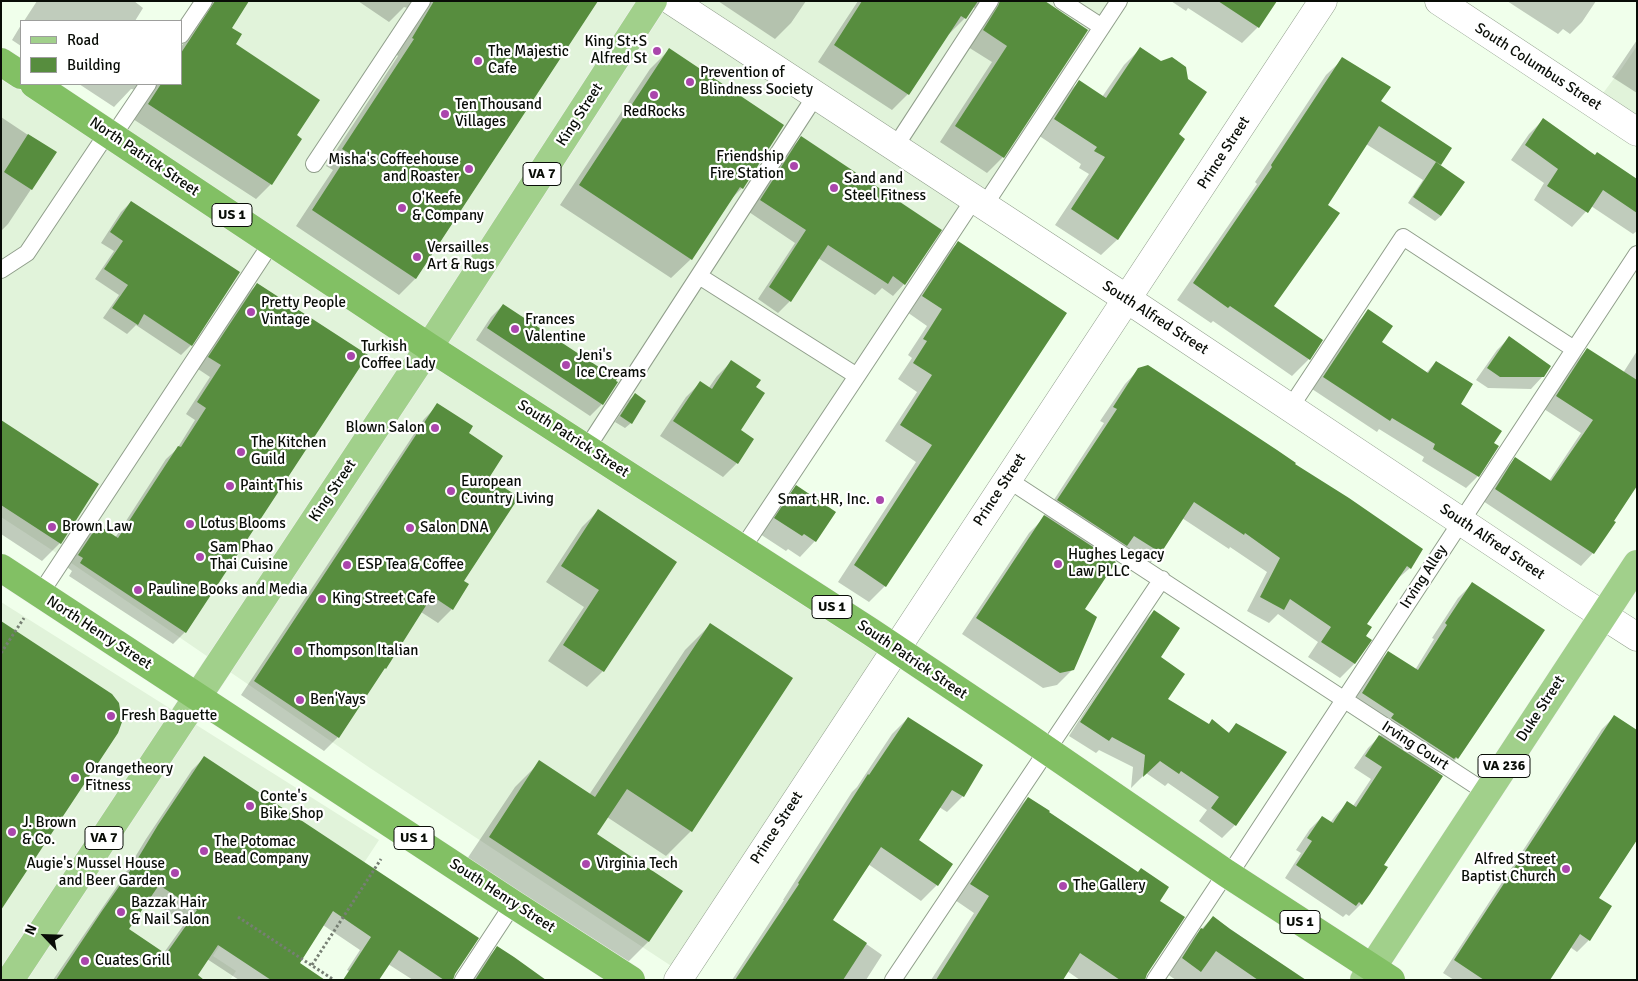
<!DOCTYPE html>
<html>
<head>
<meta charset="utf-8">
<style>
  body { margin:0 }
  #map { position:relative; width:1638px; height:981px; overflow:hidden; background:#f0ffeb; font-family:Signika,sans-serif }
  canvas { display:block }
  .frame { position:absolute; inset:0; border:2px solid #090d07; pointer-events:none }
  .legend { position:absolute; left:20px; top:20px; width:162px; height:65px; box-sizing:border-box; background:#fff; border:1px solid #9d9e9c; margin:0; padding:6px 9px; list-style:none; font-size:15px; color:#090d07 }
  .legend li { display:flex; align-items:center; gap:10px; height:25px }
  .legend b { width:25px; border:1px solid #9d9e9c }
  .north { position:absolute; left:20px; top:911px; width:50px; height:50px; -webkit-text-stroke:4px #fff; paint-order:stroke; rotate:294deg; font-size:14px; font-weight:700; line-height:20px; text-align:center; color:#090d07 }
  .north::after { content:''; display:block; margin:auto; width:18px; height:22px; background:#090d07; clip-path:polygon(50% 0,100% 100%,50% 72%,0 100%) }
</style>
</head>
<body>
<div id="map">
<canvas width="1638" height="981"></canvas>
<div class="frame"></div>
<ul class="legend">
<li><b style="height:6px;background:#a1d08b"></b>Road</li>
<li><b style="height:14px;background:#578d3e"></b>Building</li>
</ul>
<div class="north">N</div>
</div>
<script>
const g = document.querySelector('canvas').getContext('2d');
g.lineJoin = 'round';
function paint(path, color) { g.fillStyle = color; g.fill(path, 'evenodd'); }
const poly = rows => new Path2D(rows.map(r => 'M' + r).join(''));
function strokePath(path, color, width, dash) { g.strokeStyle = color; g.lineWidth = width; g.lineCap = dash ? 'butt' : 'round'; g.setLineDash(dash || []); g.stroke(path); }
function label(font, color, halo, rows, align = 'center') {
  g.font = font + ' Signika,sans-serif'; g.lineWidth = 4.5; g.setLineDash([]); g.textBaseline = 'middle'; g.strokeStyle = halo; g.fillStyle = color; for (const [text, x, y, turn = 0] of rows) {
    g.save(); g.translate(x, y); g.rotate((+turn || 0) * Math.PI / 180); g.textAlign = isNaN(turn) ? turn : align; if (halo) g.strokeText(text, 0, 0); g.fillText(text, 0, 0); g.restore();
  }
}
paint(poly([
  [197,1,1117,1,981,206,968,197,739,548,897,652,685,975,370,768,61,556,1,517,1,63,110,134,143,84,181,84,181,25],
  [1637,46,1637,134,1594,105,1622,68],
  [1,602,379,840,331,913,268,872,213,956,236,971,230,980,1,980]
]), '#e1f3da');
paint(poly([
  [37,1,134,1,143,8,135,21,24,21],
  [212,1,245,1,231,28,234,44,296,135,271,184,256,199,133,119,138,90,131,89,114,107,79,84,181,84,181,47],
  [358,1,597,1,416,278,399,295,296,226,333,170,326,166,398,56,396,54,411,9,404,7,389,22],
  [718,1,806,1,791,23,775,39],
  [858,1,1043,1,1086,30,1003,157,987,173,940,142,992,62,968,47,983,12,973,7,965,18,949,34,948,33,908,94,892,110,818,62],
  [1171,1,1275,1,1258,27,1242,43,1188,8,1186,11],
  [1507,1,1596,1,1582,22,1570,34,1563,29,1558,34],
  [21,25,21,46,12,40],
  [1637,40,1637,93,1612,77],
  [1140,49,1177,135,1118,239,1101,255,1055,225,1089,174,1079,168,1081,164,1038,135,1062,98,1079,82,1102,97,1124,65],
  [669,50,742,188,728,202,691,259,671,278,560,205,650,69],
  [1343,59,1380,101,1440,164,1439,165,1441,216,1435,221,1408,203,1423,180,1366,144,1326,205,1272,306,1321,341,1309,359,1292,376,1213,321,1211,323,1177,300,1257,184,1255,182,1326,75],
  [1,117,55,153,8,224,1,231],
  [1543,120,1594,156,1637,180,1637,231,1633,234,1591,206,1572,227,1534,200,1544,183,1511,160,1529,134],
  [801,138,904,284,893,296,882,288,875,295,818,258,790,301,778,313,758,299,795,243,749,212,789,150],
  [131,202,191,345,181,355,136,325,127,334,103,318,119,295,95,279,114,251,101,243,121,212],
  [959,242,1066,313,885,586,869,602,838,582,916,462,885,441,917,392,898,379,912,358,908,355,927,326,907,312,942,258],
  [257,285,185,632,173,644,69,576,72,571,67,567,86,538,98,526,115,538,166,459,177,449,195,420,186,414,210,377,198,369,245,296],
  [503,305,602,404,590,416,476,340,491,317],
  [1369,311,1381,342,1426,373,1436,362,1459,405,1493,444,1478,476,1466,488,1422,461,1424,457,1379,429,1377,432,1312,389,1357,323],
  [1509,338,1543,376,1531,389,1488,388,1476,380,1497,350],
  [1587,350,1623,373,1637,351,1637,484,1593,553,1581,566,1483,501,1503,471,1515,459,1549,481,1581,433,1544,409,1575,362],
  [731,362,754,388,739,430,753,439,737,463,723,477,660,436,686,397,700,383,708,389,717,376],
  [1139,369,1293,464,1410,568,1395,581,1365,625,1364,636,1370,640,1354,664,1340,678,1308,657,1318,642,1278,614,1269,623,1247,611,1267,572,1230,547,1229,549,1182,518,1160,553,1146,567,1121,550,1111,560,1083,609,1073,669,1057,685,1043,688,962,634,1029,533,1046,516,1044,515,1104,423,1100,421,1125,384],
  [635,395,631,423,625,428,615,422,629,400],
  [438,405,467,434,487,478,462,581,452,609,438,623,421,612,385,668,380,673,338,737,324,751,241,695,424,419],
  [1,421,60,543,42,561,1,534],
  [796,487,835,513,815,541,800,557,788,549,786,551,760,534,781,502],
  [598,511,603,671,587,687,548,661,584,607,546,582,582,527],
  [1472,584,1457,758,1443,772,1441,770,1437,774,1382,865,1361,904,1349,916,1346,914,1343,917,1285,878,1301,853,1296,850,1310,829,1322,817,1330,823,1336,815,1347,803,1353,806,1371,779,1354,768,1368,748,1381,735,1378,733,1381,728,1349,707,1375,666,1388,652,1415,670,1434,639,1432,638,1458,598],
  [1154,611,1159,657,1167,699,1208,725,1228,733,1236,725,1235,825,1222,838,1199,821,1207,810,1168,783,1165,786,1146,773,1131,788,1133,767,1099,750,1096,753,1069,736,1141,624],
  [710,625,691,831,666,856,607,817,595,835,681,891,648,942,623,967,465,862,515,787,540,762,589,795,685,650],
  [1614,717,1597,898,1589,940,1577,952,1570,947,1548,980,1454,980,1443,973,1602,729],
  [908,718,963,796,947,812,939,807,918,841,937,885,921,901,868,864,832,920,882,955,866,980,732,980,784,900,783,900,852,792,857,787,892,734],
  [205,757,451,980,413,980,388,964,362,980,347,970,360,950,323,925,298,963,323,980,239,980,207,959,193,980,53,980,120,882,146,839,192,770],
  [148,899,185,923,163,954,127,930],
  [1028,798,1158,902,1144,980,1080,980,1067,971,1062,980,931,980,974,913,955,900,1012,814],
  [1213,917,1304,980,1176,980,1167,974,1186,945],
  [497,948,540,980,472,980,485,960]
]), '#0003');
paint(poly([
  [215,1,249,1,232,28,242,34,236,44,320,100,297,135,302,139,272,185,148,104,161,84,181,84,181,53],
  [434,1,598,1,416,279,312,210,349,153,342,149,414,39,412,38],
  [862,1,978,1,966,19,961,16,909,95,834,45],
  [1000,1,1045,1,1088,30,1004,158,955,126,1007,46,983,30,998,6],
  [1218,1,1277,1,1259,28],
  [1140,47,1161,61,1172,57,1186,67,1188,79,1207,92,1179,134,1185,139,1118,240,1071,209,1105,157,1094,151,1097,147,1054,119,1079,80,1106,98],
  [669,48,784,125,743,189,740,187,692,260,579,185],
  [1342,57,1391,87,1381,101,1452,148,1441,165,1379,126,1328,205,1340,213,1274,306,1323,340,1310,360,1230,306,1228,308,1193,283,1272,167,1271,165],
  [1543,118,1595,155,1597,152,1637,179,1637,213,1603,190,1588,213,1547,186,1558,169,1525,145],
  [28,134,57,152,32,190,4,172],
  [801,136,942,230,905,285,893,276,888,284,828,245,791,302,769,287,806,230,760,200],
  [1436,162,1465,182,1441,216,1413,197],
  [131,201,240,272,192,346,144,314,138,325,112,308,128,285,104,269,123,241,110,232],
  [958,241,1067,313,886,587,854,565,932,445,900,425,932,375,913,363,927,341,923,339,942,309,922,296],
  [257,283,368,355,186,633,80,563,83,558,78,555,98,525,118,538,178,446,181,447,206,408,197,402,221,365,208,357],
  [503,304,617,379,616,381,618,382,603,405,487,328],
  [1368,309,1393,326,1382,342,1428,373,1436,361,1473,384,1461,404,1502,431,1494,443,1499,446,1479,477,1433,449,1435,444,1392,418,1390,421,1323,377],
  [1509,336,1551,366,1544,377,1500,377,1487,368],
  [1587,348,1637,380,1637,486,1614,521,1616,522,1594,554,1495,489,1515,457,1551,481,1593,420,1556,396],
  [731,360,761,380,756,387,765,393,741,430,754,439,738,464,673,421,700,381,712,389],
  [1148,365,1277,450,1296,463,1295,464,1349,498,1423,549,1411,569,1407,566,1367,624,1372,627,1366,636,1372,640,1355,664,1321,642,1331,627,1290,599,1284,610,1260,597,1280,558,1245,533,1244,535,1194,502,1161,553,1134,536,1127,546,1057,500,1117,409,1113,407,1138,368],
  [635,393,646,401,632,424,620,416],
  [437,403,473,426,469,433,503,456,489,478,519,497,464,581,469,584,453,610,432,596,386,669,385,668,339,738,254,681],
  [1,420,99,484,61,544,1,505],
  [796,485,836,512,816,542,804,534,802,536,774,518],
  [598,509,677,562,604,672,563,645,599,590,561,566],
  [1044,515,1116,562,1085,609,1097,617,1074,670,1060,673,976,618],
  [1472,582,1545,630,1458,759,1456,757,1454,759,1391,718,1394,714,1362,693,1388,651,1418,670,1447,625,1445,623],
  [1154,610,1180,628,1161,657,1185,674,1168,699,1209,724,1212,719,1229,733,1236,723,1287,752,1236,826,1211,808,1219,797,1181,771,1179,774,1160,761,1143,777,1145,755,1112,737,1109,741,1080,722],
  [1,621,112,694,119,703,122,722,118,733,1,910],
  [710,623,793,678,692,832,627,789,597,834,683,891,649,942,489,837,539,760,595,797],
  [1614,715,1637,730,1637,840,1599,898,1612,906,1590,941,1580,934,1550,980,1484,980,1454,960],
  [908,717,983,765,964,797,952,790,919,840,953,864,938,886,881,847,833,920,867,943,843,980,735,980,799,884,798,883,868,774,869,775],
  [1379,735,1443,776,1384,865,1388,867,1370,894,1362,905,1359,902,1356,906,1296,865,1312,841,1307,838,1322,816,1333,823,1347,801,1356,807,1382,767,1365,756],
  [204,756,479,938,455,974,453,980,444,980,399,950,379,980,343,980,371,937,333,911,300,963,325,980,271,980,218,945,198,975,204,980,56,980,102,911,132,868,158,825],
  [159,885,197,910,166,954,129,929],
  [1028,797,1050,811,1049,812,1138,872,1141,868,1169,887,1160,901,1185,917,1147,974,1145,980,1120,980,1080,953,1063,980,936,980,989,896,970,884],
  [1213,916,1230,929,1306,980,1258,980,1216,951,1201,972,1182,958,1201,928,1203,929],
  [497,946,514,957,546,980,475,980]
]), '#578d3e');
const service = poly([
  [1062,1,1102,27],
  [181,35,204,1],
  [113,136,148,84],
  [895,147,990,1],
  [314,164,422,1],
  [984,206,1119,1],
  [1,270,27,253,108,132],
  [699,276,857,376,974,199],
  [1290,408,1403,237,1574,349],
  [587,448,816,95],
  [1007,479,1487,793],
  [742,549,857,376],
  [40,594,272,242],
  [1229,875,1637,254],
  [463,980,513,904],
  [893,980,1162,579],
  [1155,980,1226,873]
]);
const minor = poly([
  [672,1,1127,299,1573,596,1637,637],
  [1439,1,1637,132]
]);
const tertiary = poly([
  [678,980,1323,1]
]);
const primary = poly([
  [10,980,429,347,653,1],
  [1364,980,1637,564]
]);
const trunk = poly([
  [1,62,21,75],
  [34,84,429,347,871,632,1016,729,1226,873,1391,980],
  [1,568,513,904,631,980]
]);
strokePath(service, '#909e8b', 18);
strokePath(minor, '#909e8b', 29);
strokePath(tertiary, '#909e8b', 29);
strokePath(primary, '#f0f0f0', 29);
strokePath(trunk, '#f0f0f0', 29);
strokePath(poly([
  [1,653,24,618],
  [238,917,334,980],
  [312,965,381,859]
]), '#767f73', 3, [2.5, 2.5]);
strokePath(service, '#fff', 16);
strokePath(minor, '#fff', 28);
strokePath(tertiary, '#fff', 28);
strokePath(primary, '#a1d08b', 28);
strokePath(trunk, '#82c064', 28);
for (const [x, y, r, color] of [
  [657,51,5,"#aa46ac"],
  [478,61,5,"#aa46ac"],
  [690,82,5,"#aa46ac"],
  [654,95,5,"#aa46ac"],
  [445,114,5,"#aa46ac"],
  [794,166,5,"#aa46ac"],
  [469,169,5,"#aa46ac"],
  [834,188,5,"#aa46ac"],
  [402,208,5,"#aa46ac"],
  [417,257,5,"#aa46ac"],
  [251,312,5,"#aa46ac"],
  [515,329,5,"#aa46ac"],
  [351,356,5,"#aa46ac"],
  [566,365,5,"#aa46ac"],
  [435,428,5,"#aa46ac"],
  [241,452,5,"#aa46ac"],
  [230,486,5,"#aa46ac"],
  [451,491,5,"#aa46ac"],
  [880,500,5,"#aa46ac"],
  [190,524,5,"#aa46ac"],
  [52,527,5,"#aa46ac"],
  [410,528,5,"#aa46ac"],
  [200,557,5,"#aa46ac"],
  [1058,564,5,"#aa46ac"],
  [347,565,5,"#aa46ac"],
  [138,590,5,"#aa46ac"],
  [322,599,5,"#aa46ac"],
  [298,651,5,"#aa46ac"],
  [300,700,5,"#aa46ac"],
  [111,716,5,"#aa46ac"],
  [75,778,5,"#aa46ac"],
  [250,806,5,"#aa46ac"],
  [12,832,5,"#aa46ac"],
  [204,851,5,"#aa46ac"],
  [586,864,5,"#aa46ac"],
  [1566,869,5,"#aa46ac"],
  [175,873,5,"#aa46ac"],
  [1063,886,5,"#aa46ac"],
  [121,912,5,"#aa46ac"],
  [85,961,5,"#aa46ac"]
]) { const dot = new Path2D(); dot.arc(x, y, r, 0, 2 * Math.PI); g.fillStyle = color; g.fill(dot); strokePath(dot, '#fff', 2); }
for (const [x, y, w] of [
  [542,174,38],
  [232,215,40],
  [832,607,40],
  [1504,766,52],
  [104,838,38],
  [414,838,40],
  [1300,922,40]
]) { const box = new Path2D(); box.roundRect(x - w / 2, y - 11.5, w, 23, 4); g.fillStyle = '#fff'; g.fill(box); strokePath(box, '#090d07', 1); }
label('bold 14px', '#090d07', null, [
  ["VA 7",542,174],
  ["US 1",232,215],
  ["US 1",832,607],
  ["VA 236",1504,766],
  ["VA 7",104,838],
  ["US 1",414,838],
  ["US 1",1300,922]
]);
label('15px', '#090d07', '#fff', [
  ["King St+S",647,42,"right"],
  ["Alfred St",647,59,"right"],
  ["The Majestic",488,52],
  ["Cafe",488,69],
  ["Prevention of",700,73],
  ["Blindness Society",700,90],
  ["Ten Thousand",455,105],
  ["Villages",455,122],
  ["RedRocks",654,112,"center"],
  ["Friendship",784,157,"right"],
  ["Fire Station",784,174,"right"],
  ["Misha's Coffeehouse",459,160,"right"],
  ["and Roaster",459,177,"right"],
  ["Sand and",844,179],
  ["Steel Fitness",844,196],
  ["O'Keefe",412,199],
  ["& Company",412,216],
  ["Versailles",427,248],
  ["Art & Rugs",427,265],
  ["Pretty People",261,303],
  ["Vintage",261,320],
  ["Frances",525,320],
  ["Valentine",525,337],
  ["Turkish",361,347],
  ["Coffee Lady",361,364],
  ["Jeni's",576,356],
  ["Ice Creams",576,373],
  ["Blown Salon",425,428,"right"],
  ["The Kitchen",251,443],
  ["Guild",251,460],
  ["European",461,482],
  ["Country Living",461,499],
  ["Paint This",240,486],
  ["Smart HR, Inc.",870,500,"right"],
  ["Lotus Blooms",200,524],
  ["Brown Law",62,527],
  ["Salon DNA",420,528],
  ["Sam Phao",210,548],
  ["Thai Cuisine",210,565],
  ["Hughes Legacy",1068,555],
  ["Law PLLC",1068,572],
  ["ESP Tea & Coffee",357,565],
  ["Pauline Books and Media",148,590],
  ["King Street Cafe",332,599],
  ["Thompson Italian",308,651],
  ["Ben'Yays",310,700],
  ["Fresh Baguette",121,716],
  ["Orangetheory",85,769],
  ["Fitness",85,786],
  ["Conte's",260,797],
  ["Bike Shop",260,814],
  ["J. Brown",22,823],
  ["& Co.",22,840],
  ["The Potomac",214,842],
  ["Bead Company",214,859],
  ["Alfred Street",1556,860,"right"],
  ["Baptist Church",1556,877,"right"],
  ["Augie's Mussel House",165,864,"right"],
  ["and Beer Garden",165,881,"right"],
  ["Virginia Tech",596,864],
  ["The Gallery",1073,886],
  ["Bazzak Hair",131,903],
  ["& Nail Salon",131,920],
  ["Cuates Grill",95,961]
], 'left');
label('15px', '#090d07', '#fff', [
  ["South Columbus Street",1538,67,33],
  ["King Street",580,115,-57],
  ["Prince Street",1224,153,-57],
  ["North Patrick Street",144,157,34],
  ["South Alfred Street",1155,318,33],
  ["South Patrick Street",573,439,33],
  ["Prince Street",1000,490,-57],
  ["King Street",333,491,-56],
  ["South Alfred Street",1492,542,34],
  ["Irving Alley",1424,577,-57],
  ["North Henry Street",99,633,33],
  ["South Patrick Street",912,660,34],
  ["Duke Street",1541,709,-57],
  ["Irving Court",1415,746,33],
  ["Prince Street",777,828,-57],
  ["South Henry Street",502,896,33]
]);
</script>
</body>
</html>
